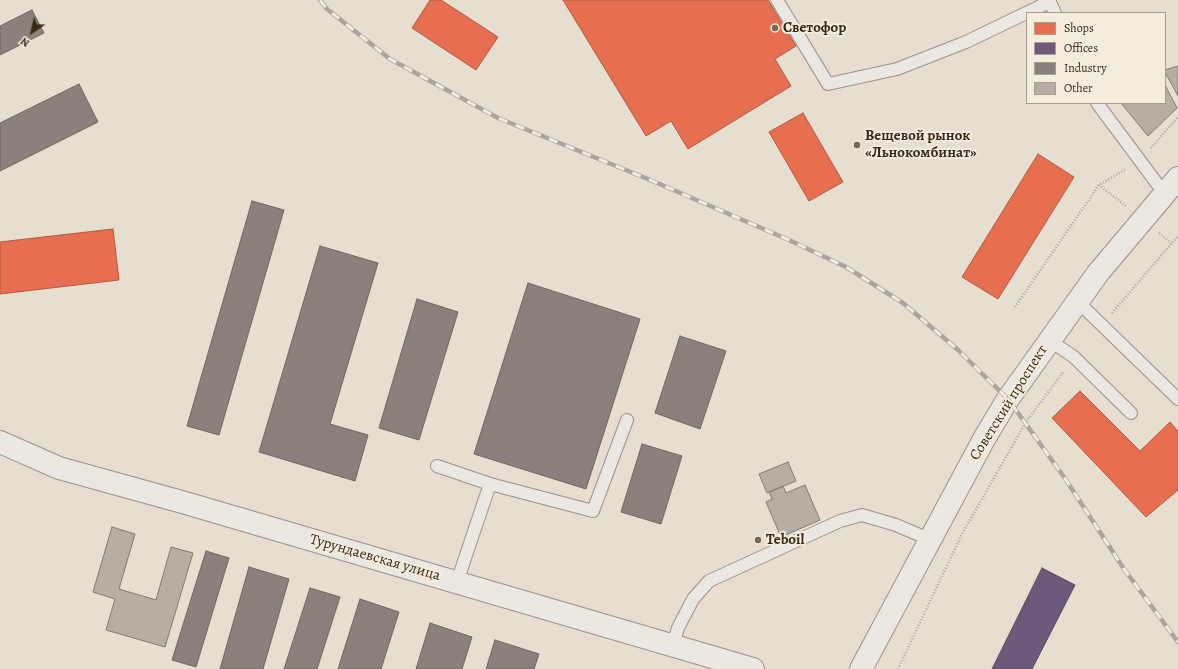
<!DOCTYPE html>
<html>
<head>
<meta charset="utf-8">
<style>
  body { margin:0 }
  #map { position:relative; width:1178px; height:669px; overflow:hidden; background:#e6ded1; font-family:Alegreya,serif }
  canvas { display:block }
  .legend { position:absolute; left:1026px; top:12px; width:140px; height:92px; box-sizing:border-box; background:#f4ecdc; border:1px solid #a99e8d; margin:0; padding:5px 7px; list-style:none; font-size:12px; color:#382916 }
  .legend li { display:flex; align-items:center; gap:8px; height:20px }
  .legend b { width:20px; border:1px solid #a99e8d }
  .north { position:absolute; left:12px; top:12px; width:40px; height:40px; -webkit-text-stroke:3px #f4ecdc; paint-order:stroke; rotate:214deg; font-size:11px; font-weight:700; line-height:16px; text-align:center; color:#382916 }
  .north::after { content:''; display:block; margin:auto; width:14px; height:18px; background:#382916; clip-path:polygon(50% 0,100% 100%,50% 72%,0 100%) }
</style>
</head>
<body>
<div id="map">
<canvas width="1178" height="669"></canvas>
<ul class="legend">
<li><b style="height:11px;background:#e76f51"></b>Shops</li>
<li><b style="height:11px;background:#6d597a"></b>Offices</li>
<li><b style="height:11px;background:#8a817c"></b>Industry</li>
<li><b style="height:11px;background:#b4aea4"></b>Other</li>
</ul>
<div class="north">N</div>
</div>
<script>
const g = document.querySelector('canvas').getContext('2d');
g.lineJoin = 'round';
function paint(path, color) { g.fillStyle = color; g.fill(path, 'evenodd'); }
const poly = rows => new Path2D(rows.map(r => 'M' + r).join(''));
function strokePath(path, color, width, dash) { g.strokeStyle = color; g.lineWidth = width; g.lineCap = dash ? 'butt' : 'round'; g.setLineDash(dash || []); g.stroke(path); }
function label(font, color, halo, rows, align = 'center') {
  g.font = font + ' Alegreya,serif'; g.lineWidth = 4; g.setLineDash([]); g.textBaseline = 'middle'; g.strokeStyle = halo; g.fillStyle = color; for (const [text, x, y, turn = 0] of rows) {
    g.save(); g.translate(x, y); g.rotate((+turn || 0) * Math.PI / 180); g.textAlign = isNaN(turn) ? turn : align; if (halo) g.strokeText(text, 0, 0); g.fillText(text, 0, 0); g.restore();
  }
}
const shops = poly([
  [430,0,441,0,498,37,476,70,412,28,430,0],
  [563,0,768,0,796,46,775,59,791,86,688,149,671,121,646,136,563,0],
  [803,113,843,182,809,201,769,132,803,113],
  [1038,154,1074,177,998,299,962,277,1038,154],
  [113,229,119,280,0,294,0,242,113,229],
  [1080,391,1140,451,1170,422,1178,431,1178,490,1146,517,1052,418,1080,391]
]);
paint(shops, '#e76f51');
strokePath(shops, '#b25a3f', 1);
const offices = poly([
  [1042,568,1075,585,1032,669,992,669,1042,568]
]);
paint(offices, '#6d597a');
strokePath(offices, '#5d4b5c', 1);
const industry = poly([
  [32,10,44,33,0,55,0,26,32,10],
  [79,84,98,122,0,171,0,123,79,84],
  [252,201,284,210,219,435,187,426,252,201],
  [320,246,378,263,330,424,368,435,355,481,259,452,320,246],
  [528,283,640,319,586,489,474,454,528,283],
  [417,299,458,312,419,440,379,428,417,299],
  [680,336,726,351,700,429,655,413,680,336],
  [642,444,682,456,661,524,621,512,642,444],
  [206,551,229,558,196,667,172,660,206,551],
  [249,567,289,579,263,669,220,669,249,567],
  [310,588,340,597,317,669,284,669,310,588],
  [360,599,399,612,381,669,338,669,360,599],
  [430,623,472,637,462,669,416,669,430,623],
  [495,640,539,654,534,669,486,669,495,640]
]);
paint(industry, '#8a817c');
strokePath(industry, '#71675d', 1);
const building = poly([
  [1178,66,1178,96,1165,72,1165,70,1178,66],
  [1165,85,1177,108,1148,136,1121,103,1165,103,1165,85],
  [788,462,796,481,767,493,759,474,788,462],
  [805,485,820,520,781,537,766,502,772,499,769,492,783,486,786,493,805,485],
  [112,527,135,534,119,589,156,600,171,547,193,553,165,647,106,630,115,599,93,592,112,527]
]);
paint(building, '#b4aea4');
strokePath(building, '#807a70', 1);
const service = poly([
  [777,0,828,84,897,69,966,42,1049,2],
  [1049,0,1055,13],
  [1097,103,1164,193],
  [1078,302,1178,399],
  [1049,340,1074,357,1131,413],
  [437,466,490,484],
  [457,582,490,484,593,511,627,420],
  [673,645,678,628,693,599,709,581,840,521,862,515,896,525,931,540]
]);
const minor = poly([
  [0,442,59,468,182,502,753,669]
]);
const tertiary = poly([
  [861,669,984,439,1008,399,1098,273,1178,178]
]);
strokePath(service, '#9a9389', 14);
strokePath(minor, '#9a9389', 24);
strokePath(tertiary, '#9a9389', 24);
strokePath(poly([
  [1151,148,1178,117],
  [1099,185,1126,206],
  [1159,233,1171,243],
  [1015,307,1099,185,1126,169],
  [1112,313,1178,236],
  [898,669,962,534,1026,422,1064,371]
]), '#aaa69f', 2.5, [1, 2]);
strokePath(service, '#ebe7e1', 12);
strokePath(minor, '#ebe7e1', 22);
strokePath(tertiary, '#ebe7e1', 22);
const rail = poly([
  [320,0,327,9,390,59,498,118,648,179,789,240,846,267,903,303,957,349,1008,399,1064,477,1124,569,1178,642]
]);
strokePath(rail, '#aaa69f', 4.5);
strokePath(rail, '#f4ecdc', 3, [9]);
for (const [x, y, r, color] of [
  [775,28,4,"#756857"],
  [857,145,4,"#756857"],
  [758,540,4,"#756857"]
]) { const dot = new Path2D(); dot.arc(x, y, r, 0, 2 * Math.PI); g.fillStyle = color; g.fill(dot); strokePath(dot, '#f4ecdc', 1.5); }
label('bold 15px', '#382916', '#f4ecdc', [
  ["Светофор",783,28],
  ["Вещевой рынок",865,136],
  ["«Льнокомбинат»",865,153],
  ["Teboil",766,540]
], 'left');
label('15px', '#382916', '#f4ecdc', [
  ["Советский проспект",1009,403,-58],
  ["Турундаевская улица",375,558,16]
]);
</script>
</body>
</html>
